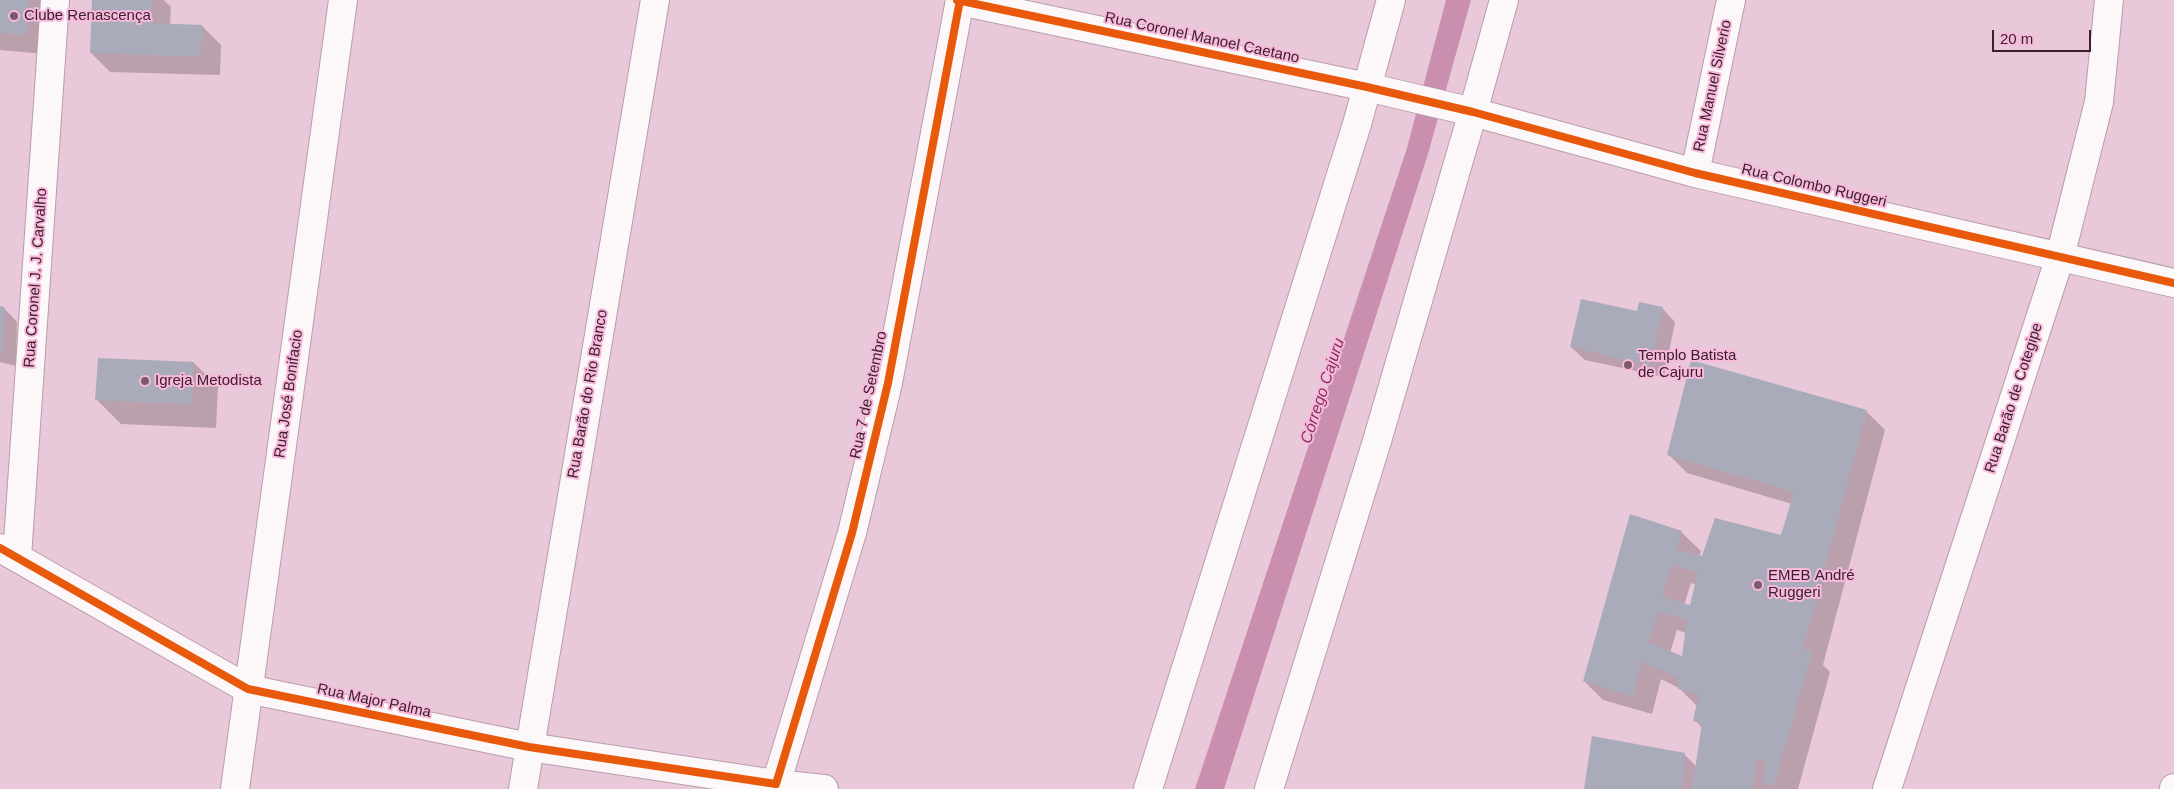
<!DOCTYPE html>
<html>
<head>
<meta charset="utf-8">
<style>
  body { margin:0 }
  #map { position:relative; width:2174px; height:789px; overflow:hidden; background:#e9c8d9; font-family:Helvetica,sans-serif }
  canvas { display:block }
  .scale { position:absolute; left:1992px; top:30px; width:99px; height:22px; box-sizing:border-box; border:2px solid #3d2030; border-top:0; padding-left:6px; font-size:15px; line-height:18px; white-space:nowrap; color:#3d2030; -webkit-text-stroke:4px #f7bada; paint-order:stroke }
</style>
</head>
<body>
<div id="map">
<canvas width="2174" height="789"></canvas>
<div class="scale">20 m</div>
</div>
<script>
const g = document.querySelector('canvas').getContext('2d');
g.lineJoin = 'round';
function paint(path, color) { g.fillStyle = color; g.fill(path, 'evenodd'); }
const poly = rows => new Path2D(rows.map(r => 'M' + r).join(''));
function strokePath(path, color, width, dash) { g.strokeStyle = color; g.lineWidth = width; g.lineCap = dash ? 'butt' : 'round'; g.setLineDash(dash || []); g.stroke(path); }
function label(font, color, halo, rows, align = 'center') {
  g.font = font + ' Helvetica,sans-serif'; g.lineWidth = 4; g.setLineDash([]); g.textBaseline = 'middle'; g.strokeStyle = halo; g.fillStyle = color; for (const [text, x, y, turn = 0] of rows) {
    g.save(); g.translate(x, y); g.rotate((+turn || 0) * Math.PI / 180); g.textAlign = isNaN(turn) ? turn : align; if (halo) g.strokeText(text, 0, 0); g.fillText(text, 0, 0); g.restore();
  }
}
paint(poly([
  [1446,0,1471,0,1428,154,1224,789,1195,789,1407,148]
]), '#ca8faf');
paint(poly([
  [0,0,50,0,45,54,0,50],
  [93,0,164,0,171,7,170,25,202,26,221,45,220,75,110,72,91,53],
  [0,308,4,308,17,322,16,366,0,362],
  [1662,308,1675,322,1664,377,1585,360,1571,347,1638,313],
  [194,363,218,387,216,428,121,424,97,400],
  [1866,411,1885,430,1823,665,1830,672,1798,789,1585,789,1684,754,1697,767,1703,729,1695,720,1698,707,1679,688,1661,679,1652,714,1603,700,1584,681,1681,532,1701,551,1699,557,1781,536,1792,504,1687,473,1668,454],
  [1691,583,1696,585,1691,606,1684,605],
  [1677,630,1686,633,1683,658,1670,653]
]), '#0003');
paint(poly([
  [0,0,29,0,26,35,0,33],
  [92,0,152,0,151,23,202,25,201,57,90,53],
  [1581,299,1637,311,1639,302,1663,307,1650,365,1570,347],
  [0,306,4,307,3,353,0,353],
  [98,358,194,362,192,404,95,400],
  [1691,360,1867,410,1803,649,1812,652,1774,785,1762,783,1767,760,1757,759,1752,789,1692,789,1702,723,1693,721,1699,694,1678,689,1678,678,1642,661,1633,696,1583,681,1630,514,1682,531,1676,550,1702,556,1715,518,1781,535,1794,492,1667,455],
  [1672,565,1698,572,1690,605,1662,597],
  [1658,612,1687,620,1682,656,1648,642],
  [1592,736,1685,753,1681,789,1584,789]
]), '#a9abba');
const minor = poly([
  [1473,112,1695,173,2174,283],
  [1695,173,1731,0],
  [17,557,55,0],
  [235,789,343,0],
  [523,789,655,0],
  [1887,789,2060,257,2099,102,2109,0],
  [2174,789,2174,788]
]);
const tertiary = poly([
  [960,1,1367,87,1473,112],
  [0,548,248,689,529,747,776,784,852,533,888,383,960,0]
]);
const secondary = poly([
  [774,789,776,784,824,789],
  [1148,789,1357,124,1391,0],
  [1269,789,1377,441,1473,112,1504,0]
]);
strokePath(minor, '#b99dac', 30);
strokePath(tertiary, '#b99dac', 30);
strokePath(secondary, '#b99dac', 30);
strokePath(minor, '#fcf7f9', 28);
strokePath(tertiary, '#fcf7f9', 28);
strokePath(secondary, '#fcf7f9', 28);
strokePath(poly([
  [957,0,1367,87,1473,112,1695,173,2174,283],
  [0,548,248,689,529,747,776,784,852,533,888,383,960,0]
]), '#e8590c', 8);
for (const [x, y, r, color] of [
  [14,16,5,"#795b6b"],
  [1628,365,5,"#795b6b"],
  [145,381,5,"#795b6b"],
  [1758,585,5,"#795b6b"]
]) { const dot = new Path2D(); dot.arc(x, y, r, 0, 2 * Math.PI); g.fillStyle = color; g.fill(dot); strokePath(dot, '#f7bada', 2); }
label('15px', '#3d2030', '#f7bada', [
  ["Clube Renascença",24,16],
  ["Templo Batista",1638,356],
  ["de Cajuru",1638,373],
  ["Igreja Metodista",155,381],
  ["EMEB André",1768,576],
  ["Ruggeri",1768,593]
], 'left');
label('15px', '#3d2030', '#f7bada', [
  ["Rua Coronel Manoel Caetano",1202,38,12],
  ["Rua Manuel Silverio",1713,86,-78],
  ["Rua Colombo Ruggeri",1814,186,13],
  ["Rua Coronel J. J. Carvalho",36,278,-86],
  ["Rua José Bonifacio",289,394,-82],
  ["Rua Barão do Rio Branco",588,394,-80],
  ["Rua 7 de Setembro",869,395,-78],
  ["Rua Barão de Cotegipe",2014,398,-72],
  ["Rua Major Palma",374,701,12]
]);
label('italic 16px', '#863264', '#f7bada', [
  ["Córrego Cajuru",1323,391,-72]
]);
</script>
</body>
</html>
